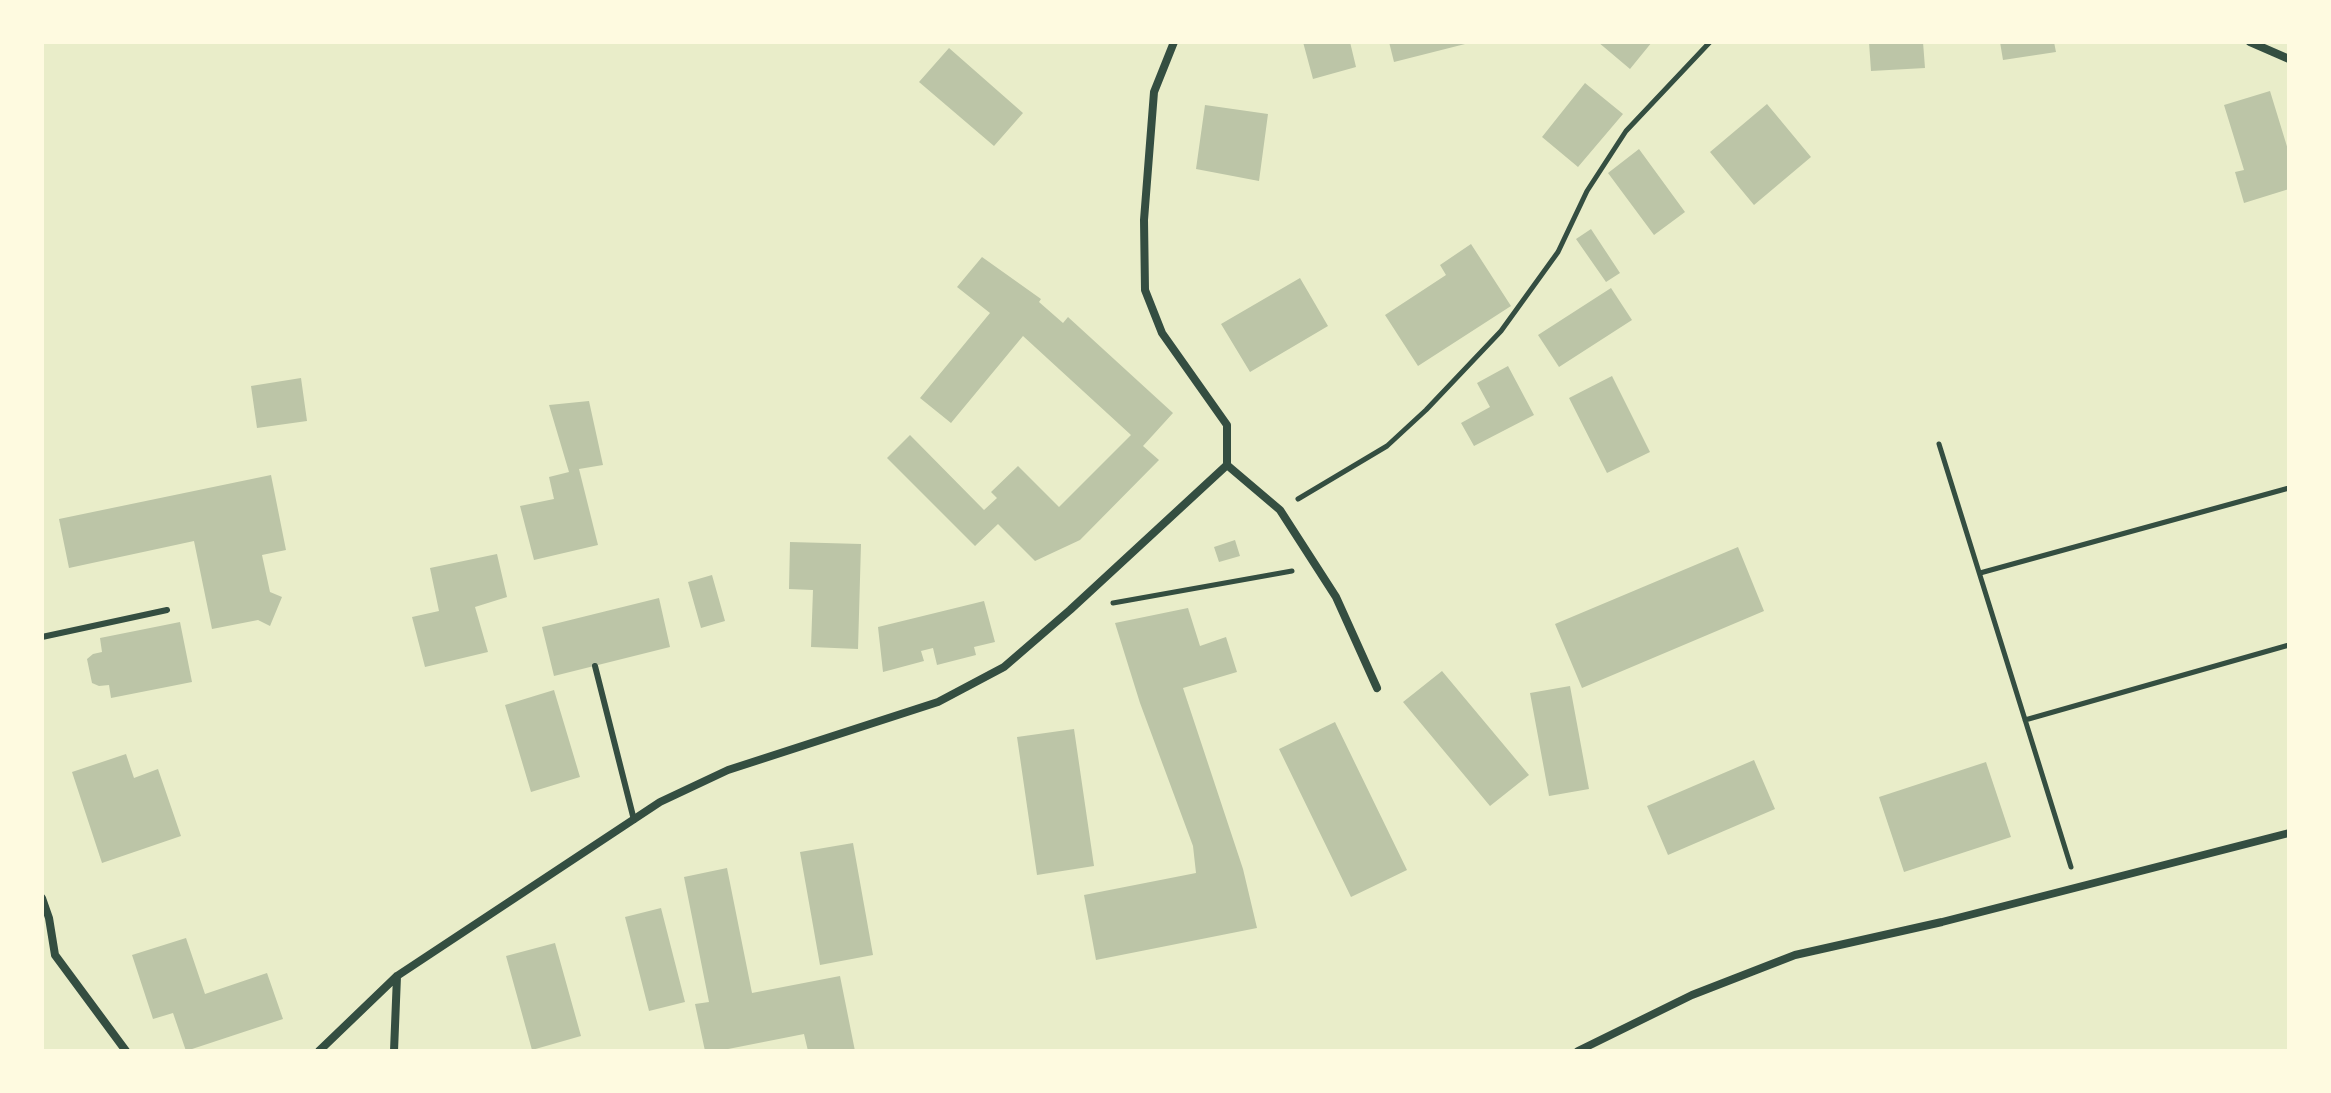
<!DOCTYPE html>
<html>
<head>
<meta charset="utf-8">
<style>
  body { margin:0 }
  #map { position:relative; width:2331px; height:1093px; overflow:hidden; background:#e9edc9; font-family:Roboto,sans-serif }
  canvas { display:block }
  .frame { position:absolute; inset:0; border:44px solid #fefae0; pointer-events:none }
</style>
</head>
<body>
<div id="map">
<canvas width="2331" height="1093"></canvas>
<div class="frame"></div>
</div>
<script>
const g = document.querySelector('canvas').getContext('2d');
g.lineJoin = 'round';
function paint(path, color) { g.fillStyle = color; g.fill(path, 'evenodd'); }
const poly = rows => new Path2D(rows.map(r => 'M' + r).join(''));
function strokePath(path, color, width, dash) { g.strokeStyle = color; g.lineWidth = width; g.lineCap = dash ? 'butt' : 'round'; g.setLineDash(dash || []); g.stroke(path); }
paint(poly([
  [1303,42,1350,42,1356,67,1313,79],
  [1389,42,1469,42,1469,43,1394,62],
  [1598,42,1652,42,1630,69],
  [1869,42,1923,42,1925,68,1871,71],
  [2000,42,2054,42,2056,52,2003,60],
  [949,48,1023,113,994,146,919,82],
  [1585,83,1623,114,1578,167,1542,137],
  [2270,91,2289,153,2289,189,2244,203,2235,172,2244,170,2224,105],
  [1767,104,1811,157,1754,205,1710,152],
  [1205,105,1268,114,1259,181,1196,169],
  [1639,149,1685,212,1654,235,1608,173],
  [1591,229,1620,273,1606,282,1576,239],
  [1471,244,1511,306,1418,366,1385,315,1446,275,1440,265],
  [982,257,1041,299,1039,302,1063,323,1068,317,1173,413,1143,446,1159,460,1080,540,1035,561,998,524,975,546,887,458,910,435,984,510,997,498,991,492,1018,466,1059,507,1131,435,1023,336,951,423,920,398,990,313,957,287],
  [1300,278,1328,326,1250,372,1221,324],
  [1611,288,1632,320,1559,367,1538,335],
  [1508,366,1534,415,1474,446,1461,423,1490,407,1477,383],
  [1612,376,1650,452,1607,473,1569,398],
  [301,378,307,421,257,428,251,386],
  [589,401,603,465,579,469,598,545,534,560,520,506,554,499,549,477,569,472,549,405],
  [271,475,286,550,262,555,270,592,282,597,270,626,258,620,212,629,194,541,69,568,59,519],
  [1235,540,1240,556,1219,562,1214,547],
  [790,542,861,544,858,649,811,647,813,590,789,589],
  [1738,547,1764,611,1582,688,1555,624],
  [497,554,507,597,475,607,488,652,425,667,412,617,439,611,430,568],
  [712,575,725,621,701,628,688,582],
  [659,598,670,647,554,676,542,627],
  [984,601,995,642,974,647,976,655,937,665,933,648,921,651,924,661,883,672,878,627],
  [1188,608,1200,646,1226,637,1237,672,1183,688,1243,869,1257,928,1096,960,1084,895,1196,873,1193,846,1140,703,1115,623],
  [180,622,192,682,111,698,109,685,99,686,92,683,87,659,93,654,102,652,100,638],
  [1442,671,1529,775,1490,806,1403,702],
  [1570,686,1589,789,1549,796,1530,693],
  [554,690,580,777,531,792,505,705],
  [1335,722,1407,870,1351,897,1279,749],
  [1074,729,1094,866,1037,875,1017,737],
  [126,754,134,778,158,769,181,836,102,863,72,772],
  [1754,760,1775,809,1668,855,1647,806],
  [1986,762,2011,837,1904,872,1879,797],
  [853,843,873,955,820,965,800,852],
  [727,868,752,993,840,976,855,1051,808,1051,804,1034,718,1051,705,1051,695,1004,709,1002,684,877],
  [661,908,685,1002,649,1011,625,917],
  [186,938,205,994,267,973,283,1019,186,1051,173,1013,153,1019,132,955],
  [555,943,581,1036,532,1050,506,956]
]), '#bcc5a7');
strokePath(poly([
  [1939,444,2071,867],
  [1298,499,1387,446,1426,410,1501,331,1558,252,1587,191,1626,131,1710,42],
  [1980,573,2289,488],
  [1113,603,1292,571],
  [2025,720,2289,645]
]), '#344e41', 5);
strokePath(poly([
  [42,637,167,610],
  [595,666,634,820]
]), '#344e41', 6);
strokePath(poly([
  [2250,42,2289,59],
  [1227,465,1280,510,1336,597,1377,688],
  [42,898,49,918,55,955,126,1051],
  [319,1051,397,976,660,802,728,770,938,702,1004,667,1070,610,1227,465,1227,425,1162,333,1145,290,1144,220,1154,92,1174,42],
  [394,1051,397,976],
  [1578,1051,1692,995,1795,955,1942,922,2289,833]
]), '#344e41', 8);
</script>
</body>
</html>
